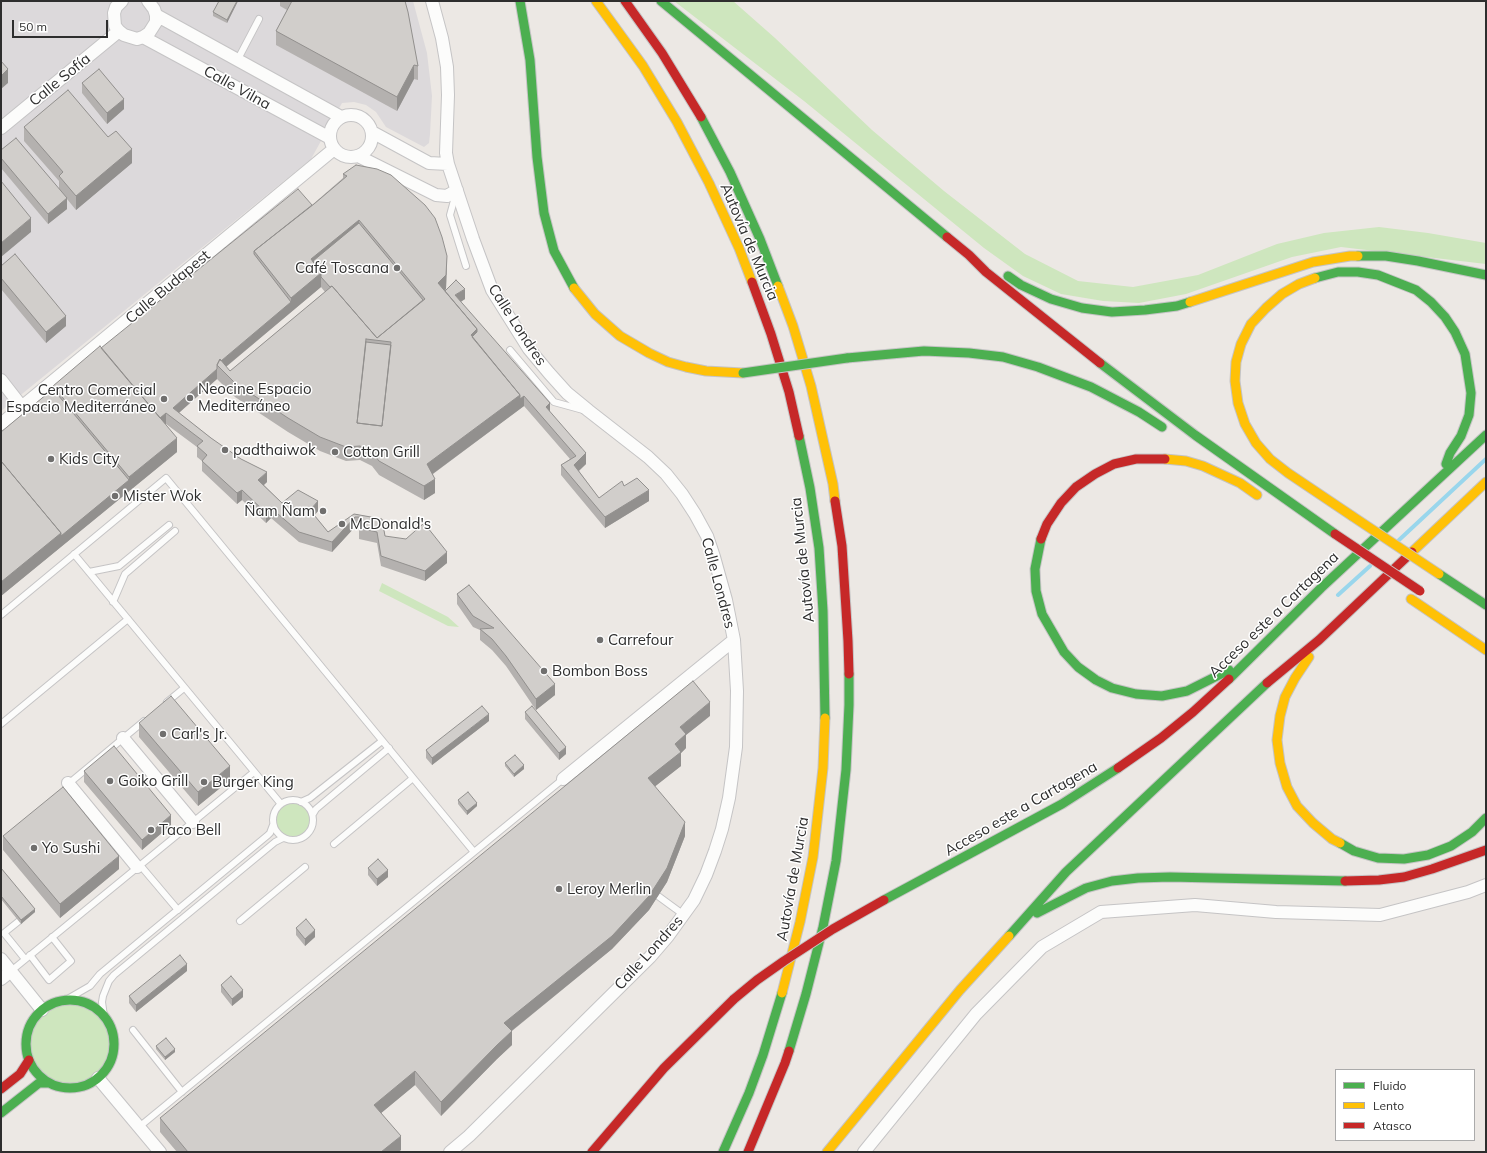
<!DOCTYPE html>
<html>
<head>
<meta charset="utf-8">
<style>
  body { margin:0 }
  #map { position:relative; width:1487px; height:1153px; overflow:hidden; background:#ece8e4; font-family:Mulish,sans-serif }
  canvas { display:block }
  .frame { position:absolute; inset:0; border:2px solid #2e2e2e; pointer-events:none }
  .legend { position:absolute; left:1335px; top:1069px; width:140px; height:72px; box-sizing:border-box; background:#fff; border:1px solid #ababab; margin:0; padding:5px 7px; list-style:none; font-size:12px; color:#2e2e2e }
  .legend li { display:flex; align-items:center; gap:8px; height:20px }
  .legend b { width:20px; border:1px solid #ababab }
  .scale { position:absolute; left:12px; top:20px; width:96px; height:18px; box-sizing:border-box; border:2px solid #2e2e2e; border-top:0; padding-left:5px; font-size:12px; line-height:14px; white-space:nowrap; color:#2e2e2e; -webkit-text-stroke:3px #fff; paint-order:stroke }
</style>
</head>
<body>
<div id="map">
<canvas width="1487" height="1153"></canvas>
<div class="frame"></div>
<ul class="legend">
<li><b style="height:5px;background:#4caf50"></b>Fluido</li>
<li><b style="height:5px;background:#ffc107"></b>Lento</li>
<li><b style="height:5px;background:#c62828"></b>Atasco</li>
</ul>
<div class="scale">50 m</div>
</div>
<script>
const g = document.querySelector('canvas').getContext('2d');
g.lineJoin = 'round';
function paint(path, color) { g.fillStyle = color; g.fill(path, 'evenodd'); }
const poly = rows => new Path2D(rows.map(r => 'M' + r).join(''));
function strokePath(path, color, width, dash) { g.strokeStyle = color; g.lineWidth = width; g.lineCap = dash ? 'butt' : 'round'; g.setLineDash(dash || []); g.stroke(path); }
function label(font, color, halo, rows, align = 'center') {
  g.font = font + ' Mulish,sans-serif'; g.lineWidth = 3; g.setLineDash([]); g.textBaseline = 'middle'; g.strokeStyle = halo; g.fillStyle = color; for (const [text, x, y, turn = 0] of rows) {
    g.save(); g.translate(x, y); g.rotate((+turn || 0) * Math.PI / 180); g.textAlign = isNaN(turn) ? turn : align; if (halo) g.strokeText(text, 0, 0); g.fillText(text, 0, 0); g.restore();
  }
}
paint(poly([
  [1,1,413,1,427,53,432,96,430,134,429,143,424,147,386,127,376,112,366,105,354,102,342,103,311,159,1,411]
]), '#dcd9db');
paint(poly([
  [674,1,733,1,775,38,872,130,944,191,1025,254,1078,281,1133,287,1198,275,1277,244,1324,233,1379,227,1428,233,1486,243,1486,264,1341,247,1292,257,1186,294,1139,303,1103,301,1061,294,1023,276,984,248,804,101],
  [382,583,448,617,459,627,448,626,379,591],
  '273 820a20 20 0 1 1 40 0a20 20 0 1 1-40 0Z',
  '26 1044a44 44 0 1 1 88 0a44 44 0 1 1-88 0Z'
]), '#cee6be');
strokePath(poly([
  [1399,540,1486,459],
  [1338,595,1370,566]
]), '#99d6ec', 4);
const lane = poly([
  [238,59,259,19],
  [456,193,450,215,466,266],
  [510,350,554,402,583,410],
  [74,554,281,804],
  [89,572,119,566,169,525],
  [113,602,125,574,175,531],
  [1,615,166,478,474,852],
  [167,702,184,688],
  [1,724,128,619],
  [67,785,144,721],
  '273 820a20 20 0 1 1 40 0a20 20 0 1 1-40 0Z',
  [301,802,310,798,382,741],
  [313,814,316,809,389,748],
  [334,844,413,778],
  [140,865,178,910],
  [658,896,684,915],
  [19,921,4,933,25,959],
  [240,921,305,867],
  [30,955,49,980,71,961,52,937],
  [11,971,254,772],
  [64,1001,90,986,100,974,268,835,270,833,273,825],
  [104,1016,102,1002,103,996,109,981,114,975,275,842,283,838],
  [133,1030,182,1092],
  [139,1127,563,779]
]);
const street = poly([
  [122,1,116,7,114,13,115,26,119,31,124,35,137,39,143,37,149,33,156,22,156,15,154,9,148,1],
  [432,1,442,38,447,67,448,95,446,153,448,164,473,239,492,290,529,349,549,373,567,393,589,411,648,457,666,474,682,494,695,514,707,536,714,557,726,600,734,640,737,691,736,747,729,798,722,829,715,851,706,875,694,900,668,936,650,957,469,1136,450,1152],
  [156,15,341,117],
  [143,37,330,138],
  '330 136a21 21 0 1 1 42 0a21 21 0 1 1-42 0Z',
  [1,128,119,31],
  [372,132,429,163,448,164],
  [358,156,436,195,447,196,457,190],
  [1,380,22,407],
  [1,424,334,149],
  [123,738,193,822],
  [563,779,734,640],
  [68,783,137,867],
  [1,959,42,1010],
  [1,979,11,971],
  [98,1078,160,1152],
  [864,1152,976,1014,1042,947,1101,912,1195,905,1276,912,1380,915,1468,892,1486,885]
]);
const fast = poly([
  [520,1,530,60,537,157,544,213,554,251,574,288],
  [661,1,947,237],
  [701,117,730,172,760,239,778,286],
  [1358,256,1386,256,1418,261,1486,275],
  [1008,276,1021,285,1051,299,1082,308,1112,312,1145,310,1177,306,1190,302],
  [1315,278,1338,272,1358,272,1378,275,1416,290,1431,302,1445,317,1455,332,1465,354,1471,393,1469,415,1461,436,1450,453,1446,464],
  [847,358,924,351,969,353,1003,357,1038,367,1091,387,1139,412,1162,427],
  [1100,363,1195,435,1335,534],
  [799,436,810,488,819,548,823,611,825,718],
  [1041,539,1035,569,1036,591,1042,614,1064,652,1078,667,1096,680,1112,688,1136,694,1162,696,1187,691,1229,670],
  [1439,574,1486,605],
  [1229,679,1321,588,1486,435],
  [1340,843,1354,851,1378,858,1404,859,1428,855,1451,846,1472,832,1486,818],
  [884,900,1062,804,1118,768],
  [1037,913,1086,888,1112,881,1138,878,1170,877,1345,881],
  [1009,936,1066,872,1267,683],
  '26 1044a44 44 0 1 1 88 0a44 44 0 1 1-88 0Z',
  [789,1051,806,994,823,927,836,861,846,770,849,705,849,674],
  [1,1113,39,1083,49,1083],
  [723,1152,749,1093,763,1055,782,993]
]);
const slow = poly([
  [596,1,643,66,677,122,709,183,739,248,752,282],
  [1315,278,1299,284,1282,294,1266,308,1251,324,1241,344,1236,362,1235,381,1238,403,1245,424,1256,443,1270,459,1288,473,1352,516],
  [778,286,793,326,811,386,833,484,835,501],
  [574,288,595,314,620,336,649,353,668,362,686,367,706,371,743,373],
  [1190,302,1313,262,1350,256,1358,256],
  [1165,459,1186,461,1203,466,1240,483,1257,495],
  [1412,552,1486,482],
  [1411,599,1486,650],
  [1309,657,1295,678,1285,697,1280,716,1277,740,1280,763,1287,787,1297,806,1313,823,1332,839,1340,843],
  [782,993,800,922,813,857,823,768,825,718],
  [827,1152,960,990,1009,936]
]);
const jam = poly([
  [625,1,662,53,701,117],
  [947,237,969,255,986,272,1100,363],
  [752,282,771,334,789,392,799,436],
  [835,501,842,546,848,641,849,674],
  [1041,539,1047,524,1061,503,1076,487,1095,474,1114,464,1136,459,1165,459],
  [1267,683,1319,640,1412,552],
  [1118,768,1161,738,1193,712,1229,679],
  [1345,881,1379,880,1404,877,1432,869,1486,850],
  [1,1089,20,1074,29,1060],
  [592,1152,664,1068,734,999],
  [748,1152,785,1063,789,1051]
]);
strokePath(lane, '#c5c4c5', 8);
strokePath(street, '#c5c4c5', 14);
strokePath(fast, '#c5c4c5', 11);
strokePath(slow, '#c5c4c5', 11);
strokePath(jam, '#c5c4c5', 11);
strokePath(lane, '#fcfcfb', 6);
strokePath(street, '#fcfcfb', 12);
strokePath(fast, '#4caf50', 9);
strokePath(slow, '#ffc107', 9);
strokePath(jam, '#c62828', 9);
const fastBridge = poly([
  [743,373,847,358]
]);
const slowBridge = poly([
  [1352,516,1439,574]
]);
const jamBridge = poly([
  [1335,534,1420,591],
  [734,999,757,980,784,961,833,929,884,900]
]);
strokePath(fastBridge, '#c6c5c4', 11, []);
strokePath(slowBridge, '#c6c5c4', 11, []);
strokePath(jamBridge, '#c6c5c4', 11, []);
strokePath(fastBridge, '#4caf50', 9);
strokePath(slowBridge, '#ffc107', 9);
strokePath(jamBridge, '#c62828', 9);
paint(poly([
  [219,1,238,1,227,23,213,16,213,12],
  [280,1,405,1,418,66,418,80,414,79,397,111,276,45,276,31,287,10,280,6],
  [82,83,124,109,107,124,82,93],
  [24,127,132,163,76,210,67,199,67,209,48,224,1,168,1,150,59,189,59,181,24,141],
  [356,165,447,270,446,289,444,291,465,299,461,302,550,412,586,464,579,471,599,498,624,486,649,501,605,528,561,475,561,465,570,459,524,406,433,474,435,493,424,500,379,475,372,466,360,460,346,461,320,451,288,432,235,397,217,379,179,413,211,438,267,482,264,485,282,503,318,511,314,515,328,532,354,514,382,519,385,536,447,563,425,581,381,566,377,543,359,539,359,528,355,527,332,552,299,542,271,518,266,523,242,500,237,504,202,471,202,461,197,457,197,447,166,424,165,424,177,452,1,596,1,432,53,389,53,386,101,348,312,205,343,178,343,174],
  [321,287,325,292,230,371,226,367],
  [1,266,66,326,46,343,1,289],
  [469,585,555,695,536,710,506,666,492,650,480,640,480,630,473,627,457,604,457,594],
  [525,712,566,754,559,760,525,719],
  [710,716,686,735,686,748,681,753,681,766,655,786,685,836,667,882,649,910,612,949,512,1031,512,1045,497,1059,441,1116,415,1085,381,1113,401,1150,398,1152,177,1152,160,1132,160,1118],
  [489,721,432,765,426,758,426,750],
  [139,723,230,780,198,806,139,737],
  [505,763,524,769,514,777,505,766],
  [84,771,171,825,142,850,84,782],
  [458,800,477,806,467,815,458,804],
  [3,836,119,869,60,918,3,850],
  [1,868,35,912,21,924,1,899],
  [368,868,388,877,377,886,368,875],
  [296,928,315,937,305,946,296,935],
  [187,971,136,1012,129,1003,129,996],
  [221,985,243,997,232,1006,221,992],
  [156,1046,175,1052,165,1060,156,1049]
]), '#b4b1af');
paint(poly([
  [237,1,238,1,227,23,227,20],
  [414,65,414,79,397,111,397,97],
  [8,69,8,83,1,89,1,76],
  [124,99,124,109,107,124,107,113],
  [132,149,132,163,76,210,76,196],
  [67,198,67,209,48,224,48,214],
  [31,218,31,232,1,257,1,243],
  [359,220,359,234,316,269,311,259],
  [447,256,446,289,438,297,438,283],
  [321,273,321,287,222,370,220,362,291,302,291,298],
  [465,289,465,299,455,305,455,295],
  [66,316,66,326,46,343,46,332],
  [477,329,477,343,471,335],
  [217,369,217,379,173,418,173,408],
  [520,395,524,396,524,406,427,478,427,464],
  [550,403,550,414,546,407],
  [166,413,166,424,158,430,158,419],
  [177,438,177,452,1,596,1,582,61,533,129,480,129,477],
  [586,453,586,464,574,475,574,465],
  [267,472,267,482,258,490,258,480],
  [435,479,435,493,424,500,424,486],
  [242,490,242,500,237,504,237,493],
  [649,490,649,501,605,528,605,517],
  [318,501,318,511,310,521,310,510],
  [271,508,271,518,266,523,266,513],
  [355,517,355,527,332,552,332,542],
  [447,552,447,563,425,581,425,571],
  [555,684,555,695,536,710,536,699],
  [710,702,710,716,686,735,686,748,681,753,681,766,648,792,648,778,675,744,680,727],
  [489,714,489,721,432,765,432,758],
  [566,747,566,754,559,760,559,753],
  [524,765,524,769,514,777,514,774],
  [230,766,230,780,198,806,198,792],
  [477,803,477,806,467,815,467,811],
  [171,815,171,825,142,850,142,840],
  [685,822,685,836,667,882,649,910,612,949,504,1037,504,1023],
  [119,856,119,869,60,918,60,904],
  [388,870,388,877,377,886,377,879],
  [35,909,35,912,21,924,21,920],
  [315,930,315,937,305,946,305,939],
  [187,964,187,971,136,1012,136,1005],
  [243,990,243,997,232,1006,232,999],
  [512,1031,512,1045,497,1059,441,1116,441,1102,497,1045],
  [175,1049,175,1052,165,1060,165,1057],
  [415,1071,415,1085,374,1119,374,1105],
  [401,1136,401,1150,398,1152,381,1152]
]), '#92908e');
const building = poly([
  [219,1,237,1,227,20,213,12,219,1],
  [292,1,405,1,408,12,418,66,414,65,397,97,276,31,292,1],
  [1,61,8,69,1,76,1,61],
  [99,69,124,99,107,113,82,83,99,69],
  [68,90,108,137,116,131,132,149,76,196,59,176,63,172,24,127,68,90],
  [16,138,67,198,48,214,1,158,1,150,16,138],
  [356,165,377,169,391,175,425,205,435,218,442,237,447,256,446,275,438,283,477,329,471,335,520,395,427,464,435,479,424,486,379,461,372,452,360,446,346,447,320,437,288,418,235,383,217,365,220,359,230,371,332,286,377,338,425,299,359,220,311,259,321,273,291,298,254,251,314,204,347,176,343,174,356,165],
  [366,339,391,342,382,426,357,423,366,339],
  [1,181,31,218,1,243,1,181],
  [298,189,312,205,254,251,254,254,291,302,221,361,220,359,217,365,217,369,173,408,211,438,241,459,267,472,258,480,282,503,298,490,318,501,310,510,328,532,354,514,382,519,385,536,406,539,424,523,447,552,425,571,381,556,377,532,359,528,360,517,355,517,332,542,299,532,271,508,266,513,242,490,237,493,202,461,207,455,197,446,203,441,166,413,160,418,101,348,298,189],
  [359,223,423,300,377,338,332,286,330,287,321,277,321,273,313,261,359,223],
  [15,254,66,316,46,332,1,278,1,266,15,254],
  [456,280,465,289,455,295,550,403,546,407,586,453,574,465,599,498,622,481,624,486,637,478,649,490,605,517,561,465,576,456,524,396,520,399,520,395,472,337,477,332,477,329,445,291,456,280],
  [366,342,391,345,382,426,357,423,366,342],
  [100,346,177,438,129,477,53,386,100,346],
  [53,389,129,480,61,536,61,533,1,461,1,432,53,389],
  [1,461,61,533,1,582,1,461],
  [469,585,555,684,536,699,506,656,492,639,480,629,494,628,473,616,457,594,469,585],
  [693,681,710,702,680,727,686,734,675,744,681,752,648,778,685,822,667,868,649,896,612,936,504,1023,512,1031,497,1045,441,1102,415,1071,374,1105,401,1136,381,1152,188,1152,160,1118,693,681],
  [171,696,230,766,198,792,139,723,171,696],
  [482,706,489,714,432,758,426,750,482,706],
  [532,706,566,747,559,753,525,712,532,706],
  [114,746,171,815,142,840,84,771,114,746],
  [515,755,524,765,514,774,505,763,515,755],
  [63,787,119,856,60,904,3,836,63,787],
  [468,792,477,803,467,811,458,800,468,792],
  [378,859,388,870,377,879,368,868,378,859],
  [1,868,35,909,21,920,1,896,1,868],
  [306,919,315,930,305,939,296,928,306,919],
  [180,955,187,964,136,1005,129,996,180,955],
  [231,976,243,990,232,999,221,985,231,976],
  [166,1038,175,1049,165,1057,156,1046,166,1038]
]);
paint(building, '#d1cecb');
strokePath(building, '#92908e', 1);
for (const [x, y, r, color] of [
  [397,268,4,"#706f6e"],
  [190,398,4,"#706f6e"],
  [164,399,4,"#706f6e"],
  [225,450,4,"#706f6e"],
  [335,452,4,"#706f6e"],
  [51,459,4,"#706f6e"],
  [115,496,4,"#706f6e"],
  [323,511,4,"#706f6e"],
  [342,524,4,"#706f6e"],
  [600,640,4,"#706f6e"],
  [544,671,4,"#706f6e"],
  [163,734,4,"#706f6e"],
  [110,781,4,"#706f6e"],
  [204,782,4,"#706f6e"],
  [151,830,4,"#706f6e"],
  [34,848,4,"#706f6e"],
  [559,889,4,"#706f6e"]
]) { const dot = new Path2D(); dot.arc(x, y, r, 0, 2 * Math.PI); g.fillStyle = color; g.fill(dot); strokePath(dot, '#fff', 1.5); }
label('15px', '#2e2e2e', '#fff', [
  ["Calle Sofía",60,80,-39],
  ["Calle Vilna",237,88,29],
  ["Autovía de Murcia",749,242,67],
  ["Calle Budapest",168,287,-40],
  ["Calle Londres",517,325,57],
  ["Autovía de Murcia",803,560,-96],
  ["Calle Londres",718,583,75],
  ["Acceso este a Cartagena",1274,615,-44],
  ["Acceso este a Cartagena",1021,809,-30],
  ["Autovía de Murcia",793,879,-80],
  ["Calle Londres",649,953,-48]
]);
label('15px', '#2e2e2e', '#fff', [
  ["Café Toscana",389,268,"right"],
  ["Neocine Espacio",198,389],
  ["Mediterráneo",198,406],
  ["Centro Comercial",156,390,"right"],
  ["Espacio Mediterráneo",156,407,"right"],
  ["padthaiwok",233,450],
  ["Cotton Grill",343,452],
  ["Kids City",59,459],
  ["Mister Wok",123,496],
  ["Ñam Ñam",315,511,"right"],
  ["McDonald's",350,524],
  ["Carrefour",608,640],
  ["Bombon Boss",552,671],
  ["Carl's Jr.",171,734],
  ["Goiko Grill",118,781],
  ["Burger King",212,782],
  ["Taco Bell",159,830],
  ["Yo Sushi",42,848],
  ["Leroy Merlin",567,889]
], 'left');
</script>
</body>
</html>
